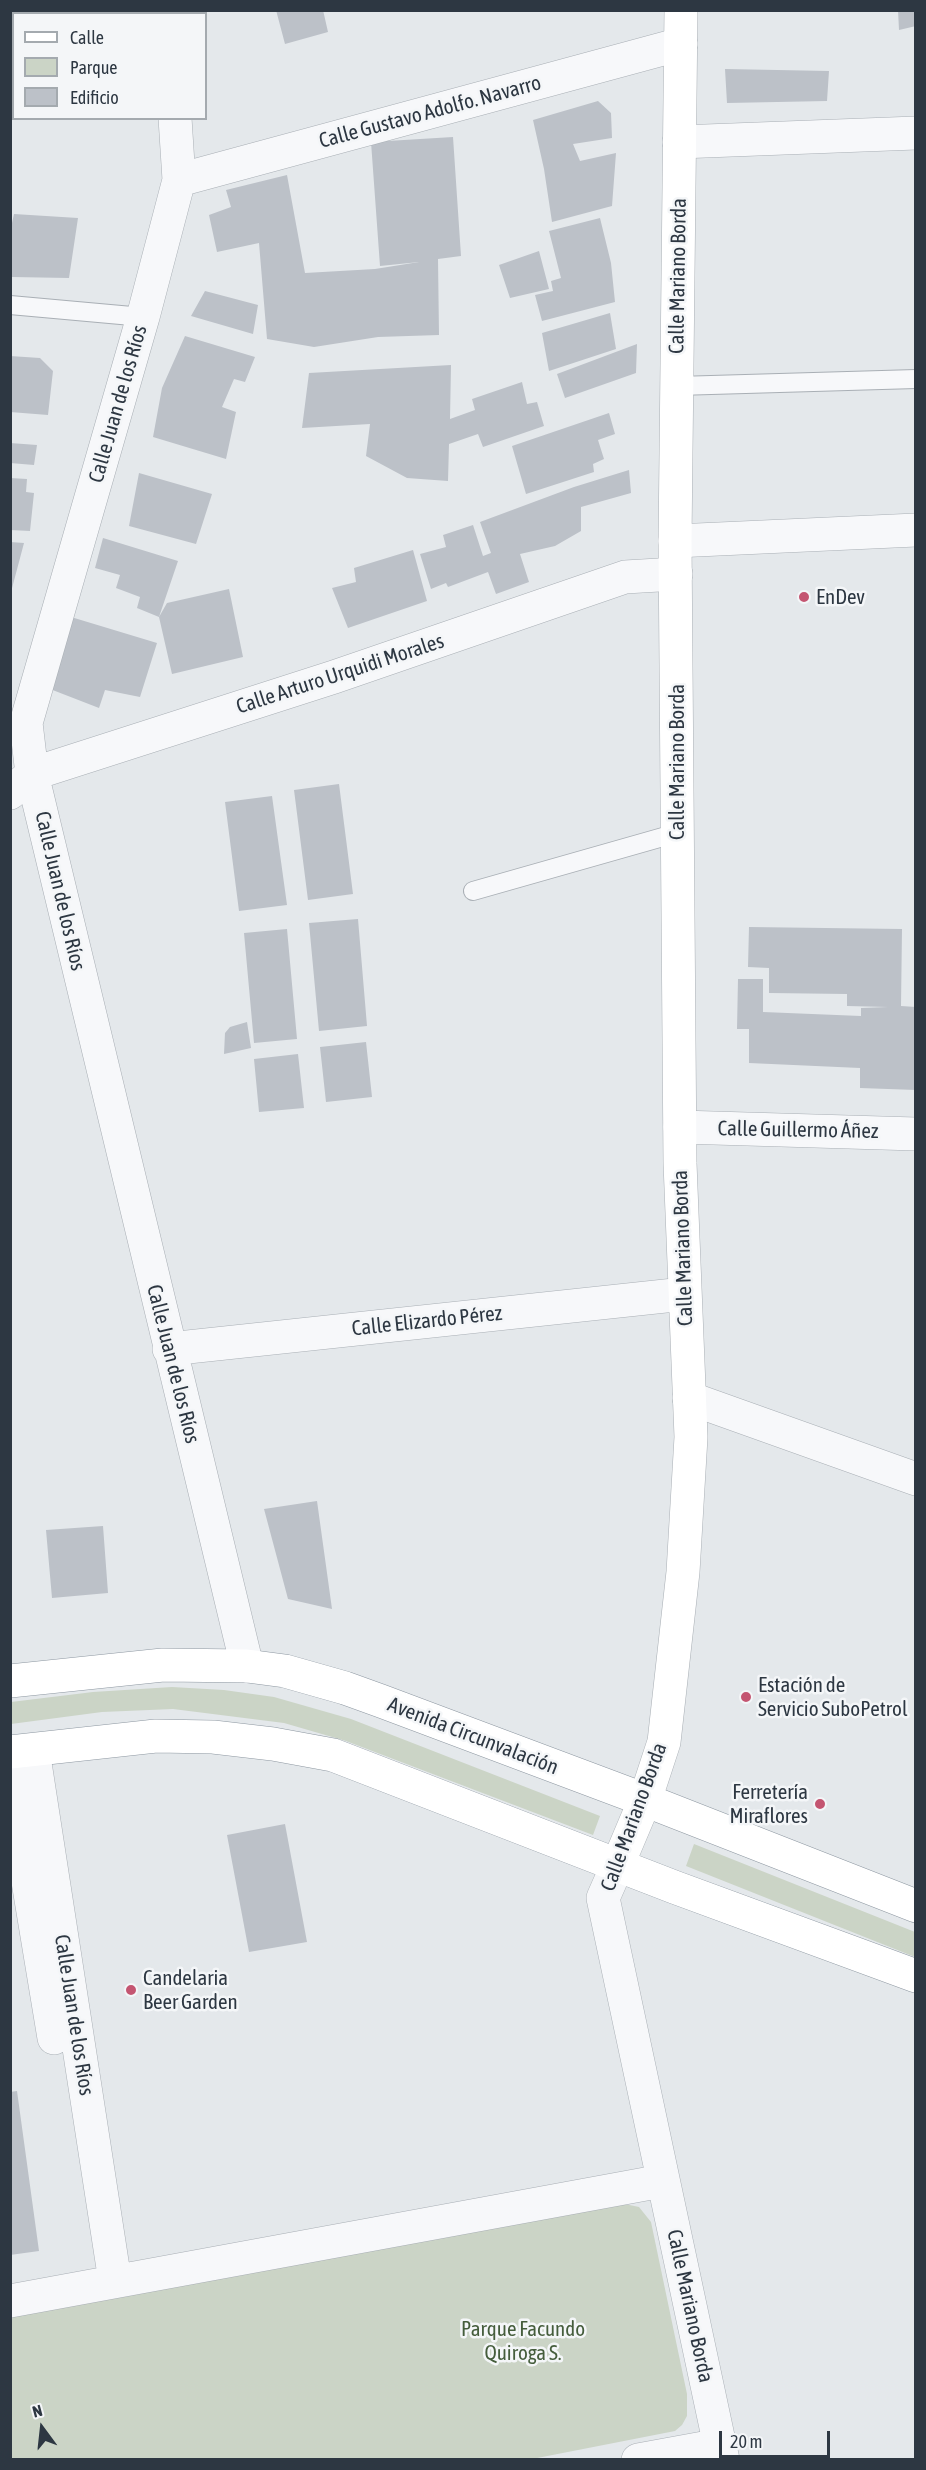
<!DOCTYPE html>
<html>
<head>
<meta charset="utf-8">
<style>
  body { margin:0 }
  #map { position:relative; width:926px; height:2470px; overflow:hidden; background:#e4e8eb; font-family:"Asap Condensed",sans-serif }
  canvas { display:block }
  .frame { position:absolute; inset:0; border:12px solid #2d3742; pointer-events:none }
  .legend { position:absolute; left:12px; top:12px; width:195px; height:108px; box-sizing:border-box; background:#f4f6f8; border:2px solid #a4aaaf; margin:0; padding:8px 10px; list-style:none; font-size:18px; color:#2d3742 }
  .legend li { display:flex; align-items:center; gap:12px; height:30px }
  .legend b { width:30px; border:2px solid #a4aaaf }
  .north { position:absolute; left:12px; top:2398px; width:60px; height:60px; -webkit-text-stroke:4px #f4f6f8; paint-order:stroke; rotate:345deg; font-size:16px; font-weight:700; line-height:24px; text-align:center; color:#2d3742 }
  .north::after { content:''; display:block; margin:auto; width:21px; height:27px; background:#2d3742; clip-path:polygon(50% 0,100% 100%,50% 72%,0 100%) }
  .scale { position:absolute; left:719px; top:2431px; width:111px; height:27px; box-sizing:border-box; border:3px solid #2d3742; border-top:0; padding-left:8px; font-size:18px; line-height:21px; white-space:nowrap; color:#2d3742; -webkit-text-stroke:4px #f4f6f8; paint-order:stroke }
</style>
</head>
<body>
<div id="map">
<canvas width="926" height="2470"></canvas>
<div class="frame"></div>
<ul class="legend">
<li><b style="height:8px;background:#fff"></b>Calle</li>
<li><b style="height:16px;background:#cbd4c6"></b>Parque</li>
<li><b style="height:16px;background:#bcc1c8"></b>Edificio</li>
</ul>
<div class="north">N</div>
<div class="scale">20 m</div>
</div>
<script>
const g = document.querySelector('canvas').getContext('2d');
g.lineJoin = 'round';
function paint(path, color) { g.fillStyle = color; g.fill(path, 'evenodd'); }
const poly = rows => new Path2D(rows.map(r => 'M' + r).join(''));
function strokePath(path, color, width, dash) { g.strokeStyle = color; g.lineWidth = width; g.lineCap = dash ? 'butt' : 'round'; g.setLineDash(dash || []); g.stroke(path); }
function label(font, color, halo, rows, align = 'center') {
  g.font = font + ' "Asap Condensed",sans-serif'; g.lineWidth = 5; g.setLineDash([]); g.textBaseline = 'middle'; g.strokeStyle = halo; g.fillStyle = color; for (const [text, x, y, turn = 0] of rows) {
    g.save(); g.translate(x, y); g.rotate((+turn || 0) * Math.PI / 180); g.textAlign = isNaN(turn) ? turn : align; if (halo) g.strokeText(text, 0, 0); g.fillText(text, 0, 0); g.restore();
  }
}
paint(poly([
  [172,1687,224,1690,274,1697,351,1719,600,1816,593,1835,346,1741,284,1723,173,1709,102,1712,11,1724,11,1702,93,1692],
  [694,1844,915,1932,915,1957,686,1866],
  [620,2203,639,2207,651,2222,687,2394,687,2416,682,2425,675,2431,527,2460,11,2460,11,2316]
]), '#cbd4c6');
paint(poly([
  [276,10,323,10,328,32,285,44],
  [898,10,916,10,916,26,899,30],
  [725,69,829,71,827,101,727,103],
  [598,101,611,113,612,138,573,144,580,161,616,153,612,206,552,222,544,169,533,120],
  [453,137,461,256,438,259,439,335,378,337,314,347,267,339,259,243,217,252,209,215,231,207,226,190,287,175,305,273,375,269,419,262,380,266,371,142],
  [14,214,78,218,69,278,12,277,10,232],
  [600,218,611,263,615,302,542,321,535,295,553,291,551,281,561,278,549,231],
  [539,251,549,289,510,298,499,265],
  [205,291,258,305,253,334,191,316],
  [610,313,616,349,549,371,542,333],
  [185,336,255,357,245,382,234,379,222,407,236,412,226,459,153,437,162,388],
  [637,344,636,373,565,398,557,374],
  [10,356,40,358,53,371,48,415,10,412],
  [451,365,450,419,475,410,472,399,522,382,527,404,537,402,544,426,483,447,478,434,449,444,448,481,407,478,366,456,370,424,302,428,309,373],
  [609,413,615,434,598,440,604,459,593,464,594,472,526,494,512,446],
  [10,443,37,445,34,465,10,463],
  [629,470,631,493,581,507,581,531,555,546,520,554,529,582,496,594,488,572,448,587,446,583,431,589,420,554,446,547,443,535,473,525,483,556,491,553,480,522,574,487],
  [139,473,212,494,196,544,129,526],
  [10,478,27,479,26,492,34,493,30,531,10,530],
  [103,538,178,561,159,617,137,608,140,597,116,588,120,575,95,568],
  [10,542,24,543,11,592,10,591],
  [413,550,427,601,348,628,332,588,356,582,354,568],
  [229,589,243,657,172,674,159,617,167,603],
  [71,617,157,643,140,697,105,690,99,708,50,689],
  [339,784,353,894,308,900,294,790],
  [272,796,287,905,239,911,225,802],
  [358,919,367,1026,319,1031,309,923],
  [749,927,902,929,901,1006,916,1007,916,1090,860,1088,860,1068,749,1063,749,1029,737,1029,738,979,763,979,763,1012,861,1016,861,1008,888,1007,847,1006,847,994,769,993,769,968,748,967],
  [287,929,297,1039,254,1043,244,933],
  [247,1022,251,1048,224,1054,225,1033,230,1027],
  [366,1042,372,1097,326,1102,320,1047],
  [298,1054,304,1108,259,1112,254,1059],
  [317,1501,332,1609,288,1599,264,1509],
  [103,1526,108,1593,52,1598,46,1530],
  [285,1824,307,1942,249,1952,227,1835],
  [17,2091,39,2251,10,2255,10,2092]
]), '#bcc1c8');
const lane = poly([
  [10,305,143,317],
  [677,386,916,379],
  [473,891,677,833]
]);
const street = poly([
  [169,10,169,14],
  [175,118,179,180,143,317,26,723,32,774,247,1666],
  [679,142,916,133],
  [179,180,681,44],
  [675,541,916,530],
  [10,793,32,774,334,677,625,577,676,574],
  [680,1127,916,1134],
  [169,1349,684,1294],
  [689,1398,916,1479],
  [33,1750,115,2281],
  [10,1773,54,2038],
  [618,1864,603,1898,723,2460],
  [10,2301,662,2181],
  [638,2460,720,2445]
]);
const secondary = poly([
  [618,1864,645,1800,664,1742,683,1572,691,1437,680,1163,675,541,681,10]
]);
const highway = poly([
  [10,1681,163,1665,247,1666,285,1671,345,1688,381,1701,645,1800,916,1906],
  [10,1752,156,1736,213,1737,273,1744,333,1755,674,1887,916,1976]
]);
strokePath(lane, '#a9afb5', 20);
strokePath(street, '#a9afb5', 34);
strokePath(secondary, '#a9afb5', 34);
strokePath(highway, '#8d97a1', 34);
strokePath(lane, '#f7f8fa', 18);
strokePath(street, '#f7f8fa', 33);
strokePath(secondary, '#fff', 33);
strokePath(highway, '#fff', 33);
for (const [x, y, r, color] of [
  [804,597,6,"#c45571"],
  [746,1697,6,"#c45571"],
  [820,1804,6,"#c45571"],
  [131,1990,6,"#c45571"]
]) { const dot = new Path2D(); dot.arc(x, y, r, 0, 2 * Math.PI); g.fillStyle = color; g.fill(dot); strokePath(dot, '#f4f6f8', 2); }
label('21px', '#2d3742', '#f4f6f8', [
  ["Calle Gustavo Adolfo. Navarro",430,112,-15],
  ["Calle Mariano Borda",678,276,-89],
  ["Calle Juan de los Ríos",118,404,-74],
  ["Calle Arturo Urquidi Morales",340,674,-18],
  ["Calle Mariano Borda",677,762,-90],
  ["Calle Juan de los Ríos",60,891,77],
  ["Calle Guillermo Áñez",798,1130,1],
  ["Calle Mariano Borda",683,1248,-92],
  ["Calle Elizardo Pérez",427,1321,-6],
  ["Calle Juan de los Ríos",173,1364,76],
  ["Avenida Circunvalación",473,1736,21],
  ["Calle Mariano Borda",634,1817,-70],
  ["Calle Juan de los Ríos",74,2015,81],
  ["Calle Mariano Borda",690,2306,78]
]);
label('21px', '#2d3742', '#f4f6f8', [
  ["EnDev",816,597],
  ["Estación de",758,1685],
  ["Servicio SuboPetrol",758,1709],
  ["Ferretería",808,1792,"right"],
  ["Miraflores",808,1816,"right"],
  ["Candelaria",143,1978],
  ["Beer Garden",143,2002]
], 'left');
label('21px', '#455d3c', '#f4f6f8', [
  ["Parque Facundo",523,2329],
  ["Quiroga S.",523,2353]
]);
</script>
</body>
</html>
